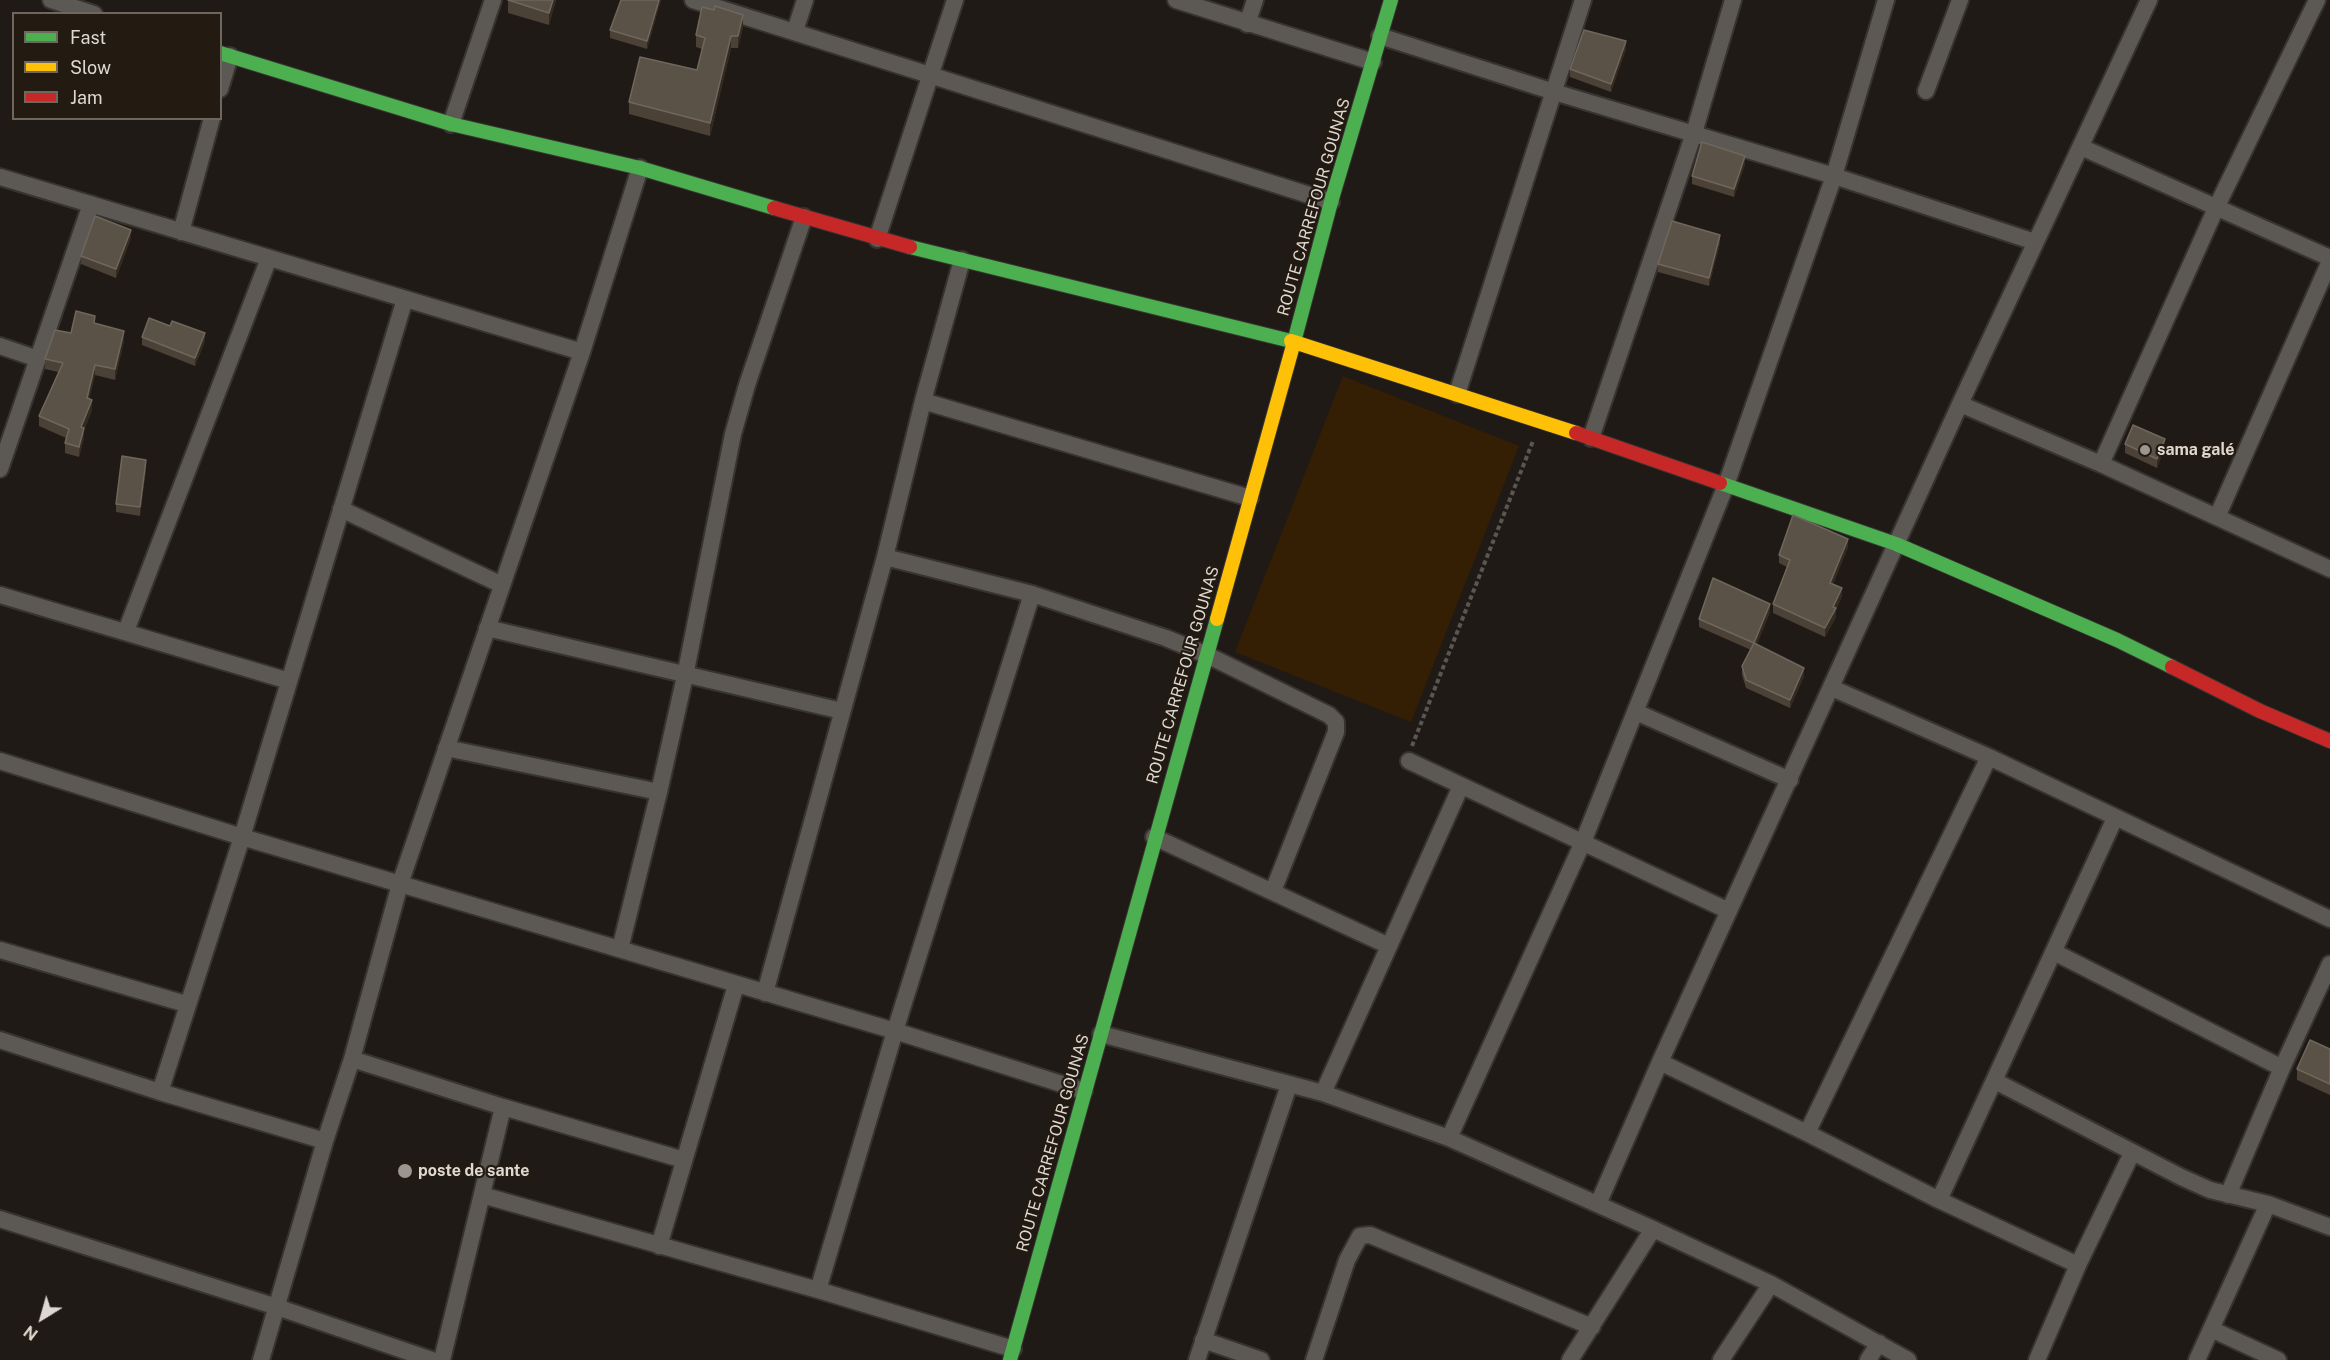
<!DOCTYPE html>
<html>
<head>
<meta charset="utf-8">
<style>
  body { margin:0 }
  #map { position:relative; width:2330px; height:1360px; overflow:hidden; background:#1f1a15; font-family:"Public Sans",sans-serif }
  canvas { display:block }
  .legend { position:absolute; left:12px; top:12px; width:210px; height:108px; box-sizing:border-box; background:#231b11; border:2px solid #6e675e; margin:0; padding:8px 10px; list-style:none; font-size:18px; color:#ded8d2 }
  .legend li { display:flex; align-items:center; gap:12px; height:30px }
  .legend b { width:30px; border:2px solid #6e675e }
  .north { position:absolute; left:12px; top:1288px; width:60px; height:60px; -webkit-text-stroke:4px #231b11; paint-order:stroke; rotate:217deg; font-size:16px; font-weight:700; line-height:24px; text-align:center; color:#ded8d2 }
  .north::after { content:''; display:block; margin:auto; width:21px; height:27px; background:#ded8d2; clip-path:polygon(50% 0,100% 100%,50% 72%,0 100%) }
</style>
</head>
<body>
<div id="map">
<canvas width="2330" height="1360"></canvas>
<ul class="legend">
<li><b style="height:8px;background:#4caf50"></b>Fast</li>
<li><b style="height:8px;background:#ffc107"></b>Slow</li>
<li><b style="height:8px;background:#c62828"></b>Jam</li>
</ul>
<div class="north">N</div>
</div>
<script>
const g = document.querySelector('canvas').getContext('2d');
g.lineJoin = 'round';
function paint(path, color) { g.fillStyle = color; g.fill(path, 'evenodd'); }
const poly = rows => new Path2D(rows.map(r => 'M' + r).join(''));
function strokePath(path, color, width, dash) { g.strokeStyle = color; g.lineWidth = width; g.lineCap = dash ? 'butt' : 'round'; g.setLineDash(dash || []); g.stroke(path); }
function label(font, color, halo, rows, align = 'center') {
  g.font = font + ' "Public Sans",sans-serif'; g.lineWidth = 4.5; g.setLineDash([]); g.textBaseline = 'middle'; g.strokeStyle = halo; g.fillStyle = color; for (const [text, x, y, turn = 0] of rows) {
    g.save(); g.translate(x, y); g.rotate((+turn || 0) * Math.PI / 180); g.textAlign = isNaN(turn) ? turn : align; if (halo) g.strokeText(text, 0, 0); g.fillText(text, 0, 0); g.restore();
  }
}
paint(poly([
  [1343,376,1519,446,1411,722,1235,652]
]), '#341f05');
const street = poly([
  [51,0,94,14],
  [693,0,1331,202],
  [1176,0,1373,62],
  [1247,24,1255,0],
  [795,31,805,0],
  [1380,36,1554,92,1834,176,2035,242],
  [220,89,230,56],
  [1926,91,1960,0],
  [451,124,493,0],
  [2081,147,2330,258],
  [0,177,582,352],
  [181,232,212,118],
  [877,239,955,0],
  [0,346,38,359],
  [1457,394,1583,0],
  [923,401,1250,498],
  [1960,404,2101,464,2330,569],
  [1591,438,1694,133,1733,0],
  [2101,464,2217,206,2317,0],
  [0,469,91,204],
  [341,509,502,585],
  [2217,517,2330,261],
  [885,557,1032,594,1166,638,1207,655,1329,715,1336,722,1336,732,1273,891],
  [0,595,289,681],
  [487,628,842,711],
  [126,631,269,258],
  [1832,688,1989,757,2330,919],
  [1636,712,1790,780],
  [446,748,659,792],
  [0,761,242,837,895,1031,1084,1091],
  [1409,761,1729,911],
  [1154,837,1389,946],
  [620,949,659,792,685,676,733,434,747,385,804,217],
  [0,950,186,1004],
  [2054,952,2282,1068],
  [765,993,885,557,923,401,962,260],
  [1101,1034,1323,1093,1449,1138,1653,1229,1771,1284,1908,1360],
  [0,1040,160,1092,325,1141],
  [352,1059,503,1107,684,1160],
  [1660,1062,1807,1133,1939,1200,2078,1265],
  [1995,1081,2181,1177,2210,1190,2268,1204,2330,1227],
  [160,1092,242,837,405,299],
  [1323,1093,1461,786],
  [1807,1133,1989,757],
  [1449,1138,1583,842,1726,485,1834,176,1886,0],
  [482,1195,818,1290,1013,1349],
  [2228,1195,2282,1068,2330,964],
  [1939,1200,2115,818],
  [1598,1204,1660,1062,1960,404,2149,0],
  [0,1219,277,1307,432,1360],
  [659,1246,736,985],
  [818,1290,895,1031,1032,594],
  [2211,1329,2278,1360],
  [1203,1340,1261,1360],
  [261,1360,325,1141,352,1059,400,884,582,352,640,168],
  [442,1360,503,1107],
  [1197,1360,1289,1085],
  [1314,1360,1347,1260,1360,1236,1370,1235,1592,1327],
  [1570,1360,1653,1229],
  [1721,1360,1771,1284],
  [1868,1360,1879,1343],
  [2037,1360,2078,1265,2132,1153],
  [2197,1360,2268,1204]
]);
const fast = poly([
  [220,53,451,124,640,168,774,208],
  [910,247,1291,341],
  [1294,342,1331,202,1391,0],
  [1720,483,1896,544,2117,640,2172,667],
  [1010,1360,1217,619]
]);
const slow = poly([
  [1291,341,1576,433],
  [1217,619,1294,342]
]);
const jam = poly([
  [774,208,910,247],
  [1576,433,1720,483],
  [2172,667,2260,711,2330,741]
]);
strokePath(street, '#373330', 20);
strokePath(fast, '#373330', 16);
strokePath(slow, '#373330', 16);
strokePath(jam, '#373330', 16);
strokePath(poly([
  [1412,746,1533,441]
]), '#5a5652', 4, [4.5, 3]);
strokePath(street, '#5c5854', 16);
strokePath(fast, '#4caf50', 14);
strokePath(slow, '#ffc107', 14);
strokePath(jam, '#c62828', 14);
paint(poly([
  [508,0,556,0,549,25,508,13],
  [661,0,647,49,610,38,610,30],
  [714,10,743,27,738,48,731,48,710,136,629,114,629,102,697,70,702,49,696,47,696,35],
  [1626,49,1611,92,1570,77,1570,69],
  [1745,164,1734,197,1692,184,1692,176],
  [131,238,116,278,81,264,81,256],
  [1720,243,1709,286,1658,272,1658,264],
  [95,324,124,341,115,380,95,375,89,399,92,410,84,430,84,438,79,457,65,453,65,443,66,438,39,426,39,416,58,372,45,369,45,359,71,333],
  [142,337,205,341,195,366,142,345],
  [2125,444,2165,447,2157,468,2125,453],
  [146,468,140,516,116,512,116,504],
  [1848,547,1833,584,1842,596,1836,610,1836,617,1825,637,1773,613,1773,604,1787,567,1779,563,1779,555],
  [1770,612,1757,644,1804,676,1790,708,1746,688,1742,675,1742,666,1751,650,1699,627,1699,619],
  [2330,1049,2330,1095,2297,1080,2297,1069]
]), '#4b4136');
paint(poly([
  [553,0,556,0,549,25,549,13],
  [659,0,661,0,647,49,647,41],
  [743,15,743,27,738,48,738,36],
  [731,36,731,48,710,136,710,123],
  [1626,41,1626,49,1611,92,1611,84],
  [1745,156,1745,164,1734,197,1734,189],
  [131,230,131,238,116,278,116,269],
  [1720,235,1720,243,1709,286,1709,278],
  [124,331,124,341,115,380,115,369],
  [205,333,205,341,195,366,195,358],
  [95,365,95,375,87,408,87,398],
  [92,400,92,410,84,430,84,438,79,457,81,427],
  [2165,439,2165,447,2157,468,2157,459],
  [146,460,146,468,140,516,140,507],
  [1848,539,1848,547,1830,591,1830,583],
  [1842,588,1842,596,1836,610,1836,617,1825,637,1825,628,1833,607],
  [1770,604,1770,612,1754,651,1754,643],
  [1804,668,1804,676,1790,708,1790,700]
]), '#332b22');
const building = poly([
  [508,0,553,0,549,13,508,0],
  [621,0,659,0,647,41,610,30,621,0],
  [715,6,743,15,738,36,731,36,710,123,629,102,640,57,697,70,705,38,696,35,702,7,714,10,715,6],
  [1584,30,1626,41,1611,84,1570,69,1584,30],
  [1702,142,1745,156,1734,189,1692,176,1702,142],
  [95,216,131,230,116,269,81,256,95,216],
  [1672,221,1720,235,1709,278,1658,264,1672,221],
  [76,311,95,316,94,323,124,331,115,369,95,365,87,398,92,400,81,427,84,428,79,447,65,443,69,429,39,416,63,363,45,359,55,330,71,333,76,311],
  [149,318,170,326,172,321,205,333,195,358,142,337,149,318],
  [2133,425,2165,439,2157,459,2125,444,2133,425],
  [122,456,146,460,140,507,116,504,122,456],
  [1793,515,1848,539,1830,583,1842,588,1833,607,1836,608,1825,628,1773,604,1790,560,1779,555,1793,515],
  [1713,578,1770,604,1754,643,1699,619,1713,578],
  [1754,643,1804,668,1790,700,1746,680,1742,666,1754,643],
  [2310,1040,2330,1049,2330,1084,2297,1069,2310,1040]
]);
paint(building, '#5b5247');
strokePath(building, '#6f675c', 1.5);
for (const [x, y, r, color] of [
  [2145,450,6,"#9b9690"],
  [405,1171,8,"#9b9690"]
]) { const dot = new Path2D(); dot.arc(x, y, r, 0, 2 * Math.PI); g.fillStyle = color; g.fill(dot); strokePath(dot, '#231b11', 2); }
label('16px', '#ded8d2', '#231b11', [
  ["ROUTE CARREFOUR GOUNAS",1314,207,-74],
  ["ROUTE CARREFOUR GOUNAS",1183,675,-74],
  ["ROUTE CARREFOUR GOUNAS",1053,1143,-74]
]);
label('bold 16px', '#ded8d2', '#231b11', [
  ["sama galé",2157,450],
  ["poste de sante",418,1171]
], 'left');
</script>
</body>
</html>
